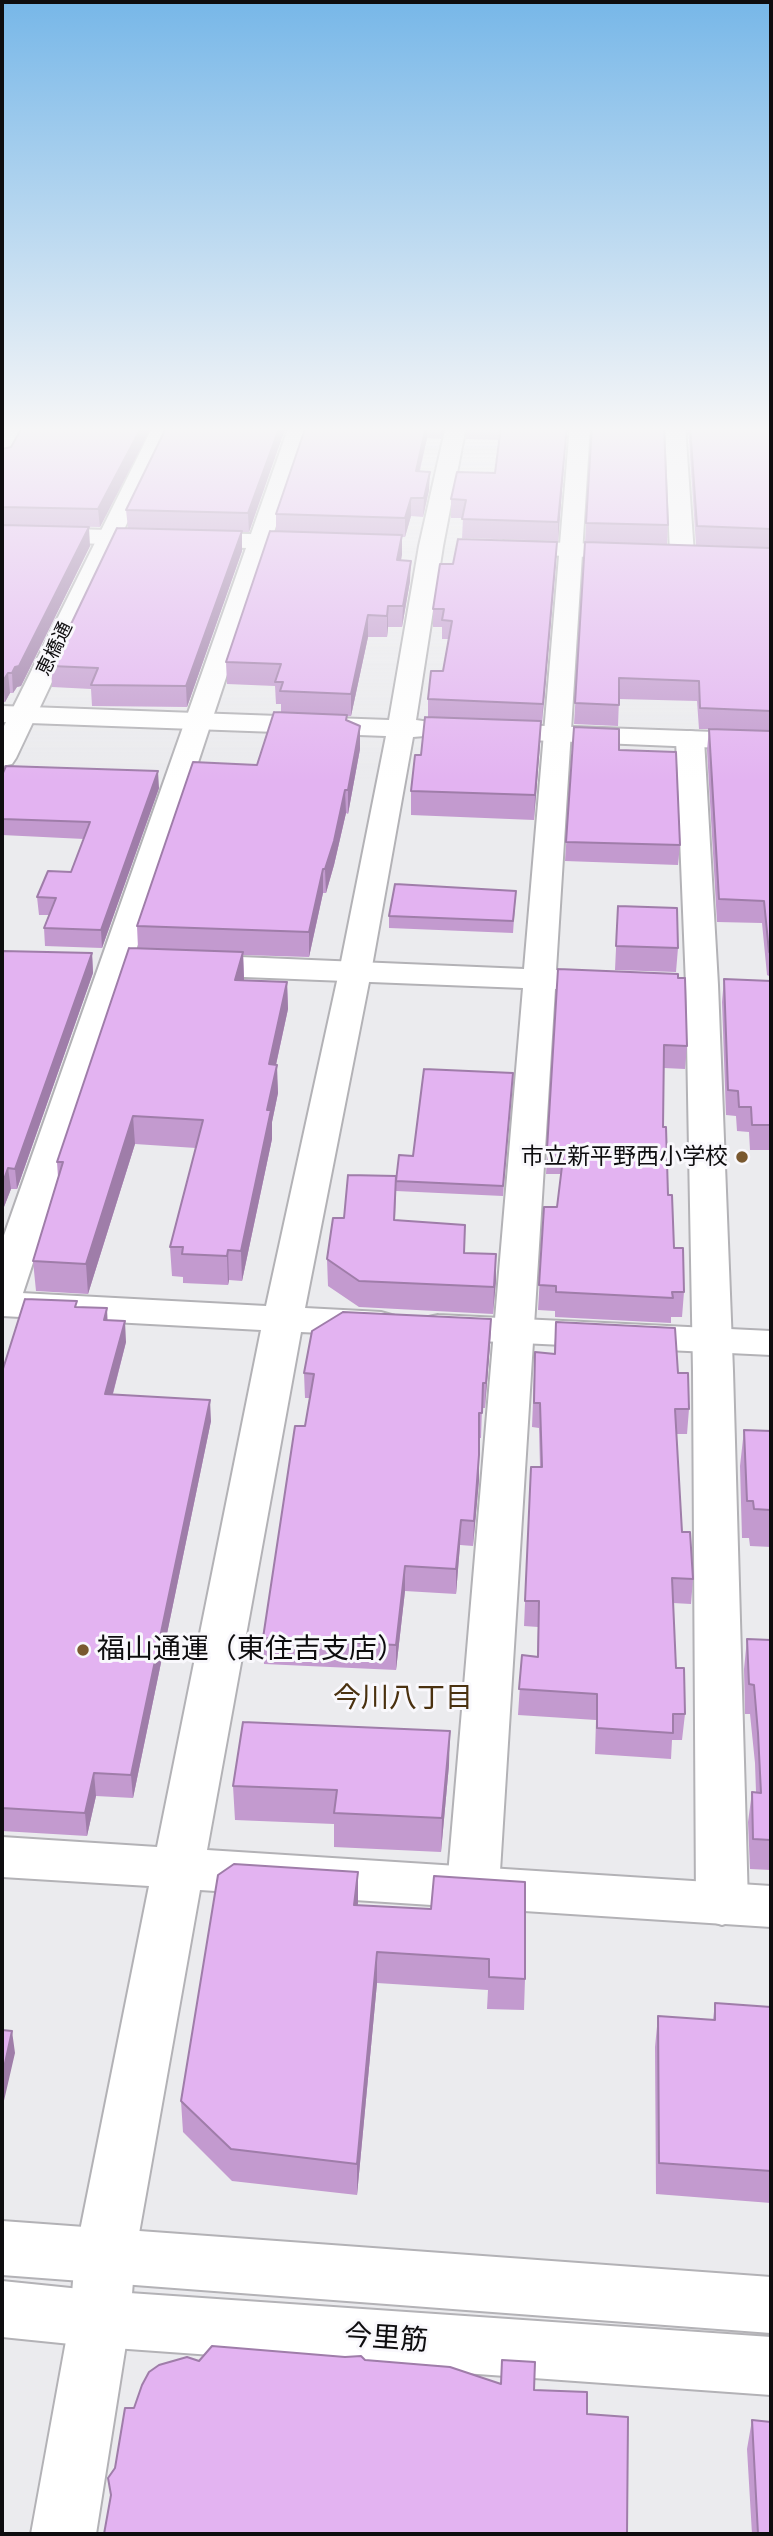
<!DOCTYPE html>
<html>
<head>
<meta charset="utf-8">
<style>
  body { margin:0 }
  #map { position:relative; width:773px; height:2536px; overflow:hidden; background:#ebebee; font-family:"Zilla Slab",serif }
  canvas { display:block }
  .frame { position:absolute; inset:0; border:4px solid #0e0d0f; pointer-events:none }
</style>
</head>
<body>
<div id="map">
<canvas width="773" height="2536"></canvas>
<div class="frame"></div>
</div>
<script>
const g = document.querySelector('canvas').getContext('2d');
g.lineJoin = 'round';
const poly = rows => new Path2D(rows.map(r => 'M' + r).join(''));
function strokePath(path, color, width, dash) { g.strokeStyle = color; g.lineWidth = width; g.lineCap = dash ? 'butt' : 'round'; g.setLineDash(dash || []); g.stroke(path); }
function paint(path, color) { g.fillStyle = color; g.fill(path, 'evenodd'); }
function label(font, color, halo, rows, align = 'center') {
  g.font = font + ' "Zilla Slab","Noto Sans JP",serif'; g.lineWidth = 6; g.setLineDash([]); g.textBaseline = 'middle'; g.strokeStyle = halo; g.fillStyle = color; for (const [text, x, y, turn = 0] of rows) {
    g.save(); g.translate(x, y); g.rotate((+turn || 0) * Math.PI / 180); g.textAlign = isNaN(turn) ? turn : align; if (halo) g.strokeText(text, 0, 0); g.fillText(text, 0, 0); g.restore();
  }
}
const minor = poly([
  [11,426,31,426,10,463,2,464,2,441,11,426],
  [153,426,173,426,16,758,12,764,2,766,2,730,153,426],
  [289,426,309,426,22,1296,16,1304,2,1308,2,1241,289,426],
  [570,426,590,426,556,970,577,973,582,980,577,987,555,989,499,1887,491,1901,473,1907,455,1901,447,1887,523,988,193,975,182,972,177,965,182,958,193,955,524,969,570,426],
  [665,426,685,426,694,554,690,559,682,561,674,559,670,554,665,426],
  [690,731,700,733,704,739,718,985,733,1371,748,1904,740,1919,722,1925,704,1919,696,1904,693,1371,686,985,676,739,680,733,690,731],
  [105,2229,126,2237,135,2256,130,2319,96,2534,31,2534,70,2319,75,2256,84,2237,105,2229]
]);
const tertiary = poly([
  [446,426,466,426,443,546,416,720,436,723,440,729,436,735,413,737,371,972,305,1308,381,1312,395,1316,401,1324,395,1332,381,1336,301,1332,207,1850,771,1886,771,1927,200,1890,135,2256,126,2275,105,2283,84,2275,75,2256,149,1886,2,1877,2,1837,157,1847,261,1330,2,1316,2,1292,266,1306,339,972,386,736,2,722,2,706,389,720,419,546,446,426],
  [2,527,318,536,326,538,330,543,326,548,318,550,2,541,2,527],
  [504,541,636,545,644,547,648,552,644,557,636,559,496,553,492,548,496,543,504,541],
  [490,724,771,734,771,750,480,738,476,732,480,726,490,724],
  [438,1315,771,1331,771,1355,438,1339,424,1336,418,1327,424,1318,438,1315]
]);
const primary = poly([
  [2,2221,771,2277,771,2333,2,2275,2,2221],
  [2,2281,100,2291,771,2337,771,2395,100,2347,2,2337,2,2281]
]);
strokePath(minor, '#b3b2b6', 4);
strokePath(tertiary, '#b3b2b6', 4);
strokePath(primary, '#b3b2b6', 4);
paint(minor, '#fff');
paint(tertiary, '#fff');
paint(primary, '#fff');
paint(poly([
  [23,426,152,426,100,527,42,526,90,546,21,686,17,687,13,693,10,693,5,702,2,702,2,449,11,447],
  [286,426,249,532,242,532,242,551,187,707,92,706,91,689,52,687,51,666,128,528,126,510],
  [306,426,444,426,441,439,427,438,420,471,429,490,423,517,411,516,405,537,402,537,401,560,410,581,402,627,388,627,387,637,368,637,351,716,347,716,347,721,360,749,348,814,346,813,334,865,326,893,323,893,309,957,243,955,244,980,287,982,288,1009,276,1065,278,1093,272,1122,272,1139,242,1281,229,1280,228,1285,183,1283,183,1277,172,1276,170,1247,196,1148,135,1144,88,1294,36,1291,33,1261,58,1177,57,1162,138,948,137,926,257,765,281,712,281,704,276,704,275,686,227,684,226,662,276,531,276,514],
  [466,426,567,426,558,541,462,538,463,518,451,518,451,499,495,473,499,440,466,439],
  [592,426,668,525,667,544,585,542],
  [688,426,771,426,771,548,696,545],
  [585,542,771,548,771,977,767,975,762,923,717,922,707,750,709,729,699,729,697,701,619,699,618,726,574,724],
  [556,560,542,723,541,723,534,820,411,815,411,791,421,755,428,717,428,699,443,671,449,639,442,639,442,627,433,627,433,609,453,564],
  [574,727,619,750,680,845,678,865,565,861],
  [2,775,159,788,102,948,45,946,44,928,49,915,39,915,37,897,71,872,84,839,2,835],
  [516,891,513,933,389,928,389,916],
  [618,906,678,948,676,972,615,970],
  [2,951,92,953,93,973,17,1189,11,1189,2,1212],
  [558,969,687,1046,685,1069,664,1068,663,1127,668,1195,674,1248,684,1292,682,1317,671,1317,671,1323,555,1317,555,1311,538,1310,544,1207,557,1207,561,1174,546,1174],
  [771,977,771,1150,750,1150,749,1132,737,1131,736,1116,726,1115,722,1002,724,979,771,981],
  [513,1073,503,1196,396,1191,395,1220,464,1253,496,1280,493,1314,359,1307,328,1286,327,1259,344,1218,396,1176,413,1156],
  [78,1307,108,1320,126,1342,113,1394,211,1421,133,1798,96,1796,87,1836,2,1831,2,1372],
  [491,1319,490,1343,485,1408,482,1408,481,1438,479,1438,479,1480,473,1546,460,1545,456,1594,405,1591,396,1670,264,1664,263,1638,310,1398,305,1398,304,1373],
  [556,1322,678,1373,689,1409,687,1434,676,1434,682,1532,693,1579,691,1604,673,1603,676,1668,685,1714,682,1740,672,1740,671,1759,595,1754,596,1720,518,1715,522,1655,537,1656,538,1627,524,1626,531,1467,540,1467,539,1428,532,1427,535,1352,554,1354],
  [744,1430,771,1431,771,1547,750,1546,749,1538,742,1538,740,1466],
  [747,1639,771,1640,771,1870,750,1869,748,1822,752,1792,756,1792,755,1763,750,1714,745,1714,744,1669],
  [449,1765,441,1852,334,1847,334,1824,235,1820,233,1786],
  [358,1905,431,1909,525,1979,524,2010,487,2009,488,1990,377,1983,357,2195,232,2181,183,2132,181,2101],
  [715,2003,771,2007,771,2203,656,2194,655,2047,658,2016,713,2020],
  [752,2420,771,2534,752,2534,747,2449]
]), '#c39acf');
paint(poly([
  [2,426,8,426,2,436],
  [142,426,152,426,100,527,98,509],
  [280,426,286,426,249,532,248,513],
  [426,426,427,426,427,438,415,489,416,471],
  [441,426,444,426,441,439],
  [567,426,558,541,558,522],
  [430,472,429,490,423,517,424,498],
  [411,498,411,516,405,537,405,518],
  [89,527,90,546,21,686,17,687,13,693,12,673],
  [242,531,242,551,187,707,186,686],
  [402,535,402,555,397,581,397,560],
  [557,542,556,560,542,723,543,704],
  [411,561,410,581,402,627,403,606],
  [388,606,388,627,387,637,387,616],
  [368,615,368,637,351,716,351,694],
  [8,673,10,693,5,702,3,681],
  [541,721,540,744,534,820,535,795],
  [360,726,360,749,348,814,348,790],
  [158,771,159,788,102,948,101,930],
  [345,790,346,813,334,865,326,893,325,869],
  [323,869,323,893,309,957,309,932],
  [243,952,244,979,237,1007,235,980],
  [92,953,93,973,17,1189,15,1169],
  [287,982,288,1009,270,1092,269,1064],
  [277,1065,278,1093,272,1122,272,1139,242,1281,241,1251,267,1110],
  [133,1116,135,1144,88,1294,86,1264],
  [8,1168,11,1189,2,1212,2,1185],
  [228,1250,229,1280,228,1285,227,1256],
  [496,1254,496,1280,493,1314,494,1287],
  [107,1308,108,1330,104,1320],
  [491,1319,490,1343,485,1408,486,1383],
  [125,1321,126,1342,107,1416,105,1394],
  [210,1400,211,1421,133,1798,131,1775],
  [479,1455,479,1480,473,1546,474,1521],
  [461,1520,460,1545,456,1594,456,1569],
  [405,1566,405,1591,396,1670,396,1645],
  [450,1731,449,1765,441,1852,442,1818],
  [94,1773,96,1796,87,1836,85,1813],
  [358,1872,358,1903,355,1936,354,1905],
  [377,1952,377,1983,357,2195,357,2164],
  [12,2031,15,2053,3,2105,2,2094,2,2077]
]), '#9f7da9');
const building = poly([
  [23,426,142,426,98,509,2,507,2,449,11,447,23,426],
  [167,426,280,426,248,513,126,510,167,426],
  [306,426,426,426,416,471,430,472,424,498,411,498,405,518,276,514,306,426],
  [501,426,567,426,558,522,462,519,466,500,451,499,457,472,495,473,501,426],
  [592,426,664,426,668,525,586,523,592,426],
  [690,426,771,426,771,529,697,526,690,426],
  [2,525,89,527,19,666,15,667,12,673,8,673,3,681,2,681,2,525],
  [117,528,242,531,186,686,91,685,98,668,51,666,117,528],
  [270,531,402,535,397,560,411,561,403,606,388,606,387,616,368,615,351,694,280,691,283,682,275,682,281,664,226,662,270,531],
  [458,539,557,542,543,704,428,699,431,671,443,671,452,621,442,620,444,609,433,609,440,564,453,564,458,539],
  [585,542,771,548,771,711,700,708,699,681,619,678,619,705,575,703,585,542],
  [274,712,347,715,346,720,360,726,348,790,345,790,334,841,325,869,323,869,309,932,137,926,193,762,257,765,274,712],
  [425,717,541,721,535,795,411,791,415,755,421,755,425,717],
  [574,727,619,729,619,750,676,752,680,845,566,842,574,727],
  [709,729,771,731,771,953,769,952,764,901,719,899,709,729],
  [6,766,158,771,101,930,44,928,56,898,37,897,48,871,71,872,90,822,2,819,2,775,6,766],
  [395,884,516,891,513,921,389,916,395,884],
  [618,906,677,908,678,948,616,946,618,906],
  [129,948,243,952,235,980,287,982,269,1064,277,1065,267,1110,271,1110,241,1251,228,1250,227,1256,182,1254,183,1247,170,1247,203,1120,133,1116,86,1264,33,1261,63,1162,57,1162,129,948],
  [2,951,92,953,15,1169,8,1168,2,1185,2,951],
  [558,969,678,974,678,978,685,978,687,1046,664,1045,663,1127,666,1127,668,1195,672,1195,674,1248,683,1248,684,1292,672,1292,673,1298,556,1292,556,1286,539,1285,544,1207,557,1207,564,1150,547,1149,558,969],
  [724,979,771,981,771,1125,752,1125,751,1107,739,1107,738,1091,728,1090,724,979],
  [424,1069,513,1073,503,1186,396,1181,399,1155,413,1156,424,1069],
  [348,1175,396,1176,394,1220,465,1225,464,1253,496,1254,494,1287,359,1281,327,1259,333,1218,344,1218,348,1175],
  [25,1299,77,1301,75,1307,107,1308,104,1320,125,1321,105,1394,210,1400,131,1775,94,1773,85,1813,2,1808,2,1372,25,1299],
  [343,1312,491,1319,486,1383,483,1383,482,1413,479,1413,479,1455,474,1521,461,1520,456,1569,405,1566,396,1645,263,1638,295,1426,305,1426,314,1374,304,1373,312,1331,343,1312],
  [556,1322,675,1328,678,1373,688,1373,689,1409,675,1409,682,1532,690,1532,693,1579,672,1578,676,1668,684,1668,685,1714,673,1714,673,1733,597,1728,597,1694,519,1689,522,1655,538,1657,539,1601,525,1601,531,1467,542,1467,540,1403,534,1403,535,1352,555,1354,556,1322],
  [744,1430,771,1431,771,1510,754,1509,753,1501,747,1501,744,1430],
  [747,1639,771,1640,771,1840,753,1839,752,1792,761,1793,758,1733,754,1685,749,1684,747,1639],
  [243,1722,450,1731,442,1818,334,1813,337,1790,233,1786,243,1722],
  [234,1864,358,1872,354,1905,431,1909,434,1876,525,1882,525,1979,489,1977,489,1959,377,1952,357,2164,231,2149,181,2101,218,1875,234,1864],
  [715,2003,771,2007,771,2171,659,2163,658,2016,715,2020,715,2003],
  [2,2030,12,2031,2,2077,2,2030],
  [212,2346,345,2357,361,2356,365,2360,450,2367,501,2384,502,2360,535,2362,534,2390,587,2392,587,2414,628,2417,627,2534,104,2534,111,2495,108,2478,115,2468,125,2408,134,2408,142,2385,149,2372,159,2365,187,2357,199,2361,212,2346],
  [752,2420,771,2422,771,2534,758,2534,752,2420]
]);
paint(building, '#e3b3f1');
strokePath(building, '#9f7da9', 2);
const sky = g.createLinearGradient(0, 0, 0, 781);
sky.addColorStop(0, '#77b7e8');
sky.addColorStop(0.55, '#f6f6f7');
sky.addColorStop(1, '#f6f6f700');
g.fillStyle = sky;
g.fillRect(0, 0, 773, 781);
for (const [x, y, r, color] of [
  [742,1157,7,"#79582f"],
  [83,1650,7,"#79582f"]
]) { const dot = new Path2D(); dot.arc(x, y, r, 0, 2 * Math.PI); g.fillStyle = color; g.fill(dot); strokePath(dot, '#f9f8fc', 2.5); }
label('19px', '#0e0d0f', '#f9f8fc', [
  ["恵橋通",55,649,-64]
]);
label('23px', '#0e0d0f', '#f9f8fc', [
  ["市立新平野西小学校",728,1157]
], 'right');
label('28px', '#0e0d0f', '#f9f8fc', [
  ["福山通運（東住吉支店）",97,1650]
], 'left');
label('28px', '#4a310f', '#f9f8fc', [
  ["今川八丁目",403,1699]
]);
label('28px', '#0e0d0f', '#f9f8fc', [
  ["今里筋",386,2339,4]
]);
</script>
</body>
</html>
